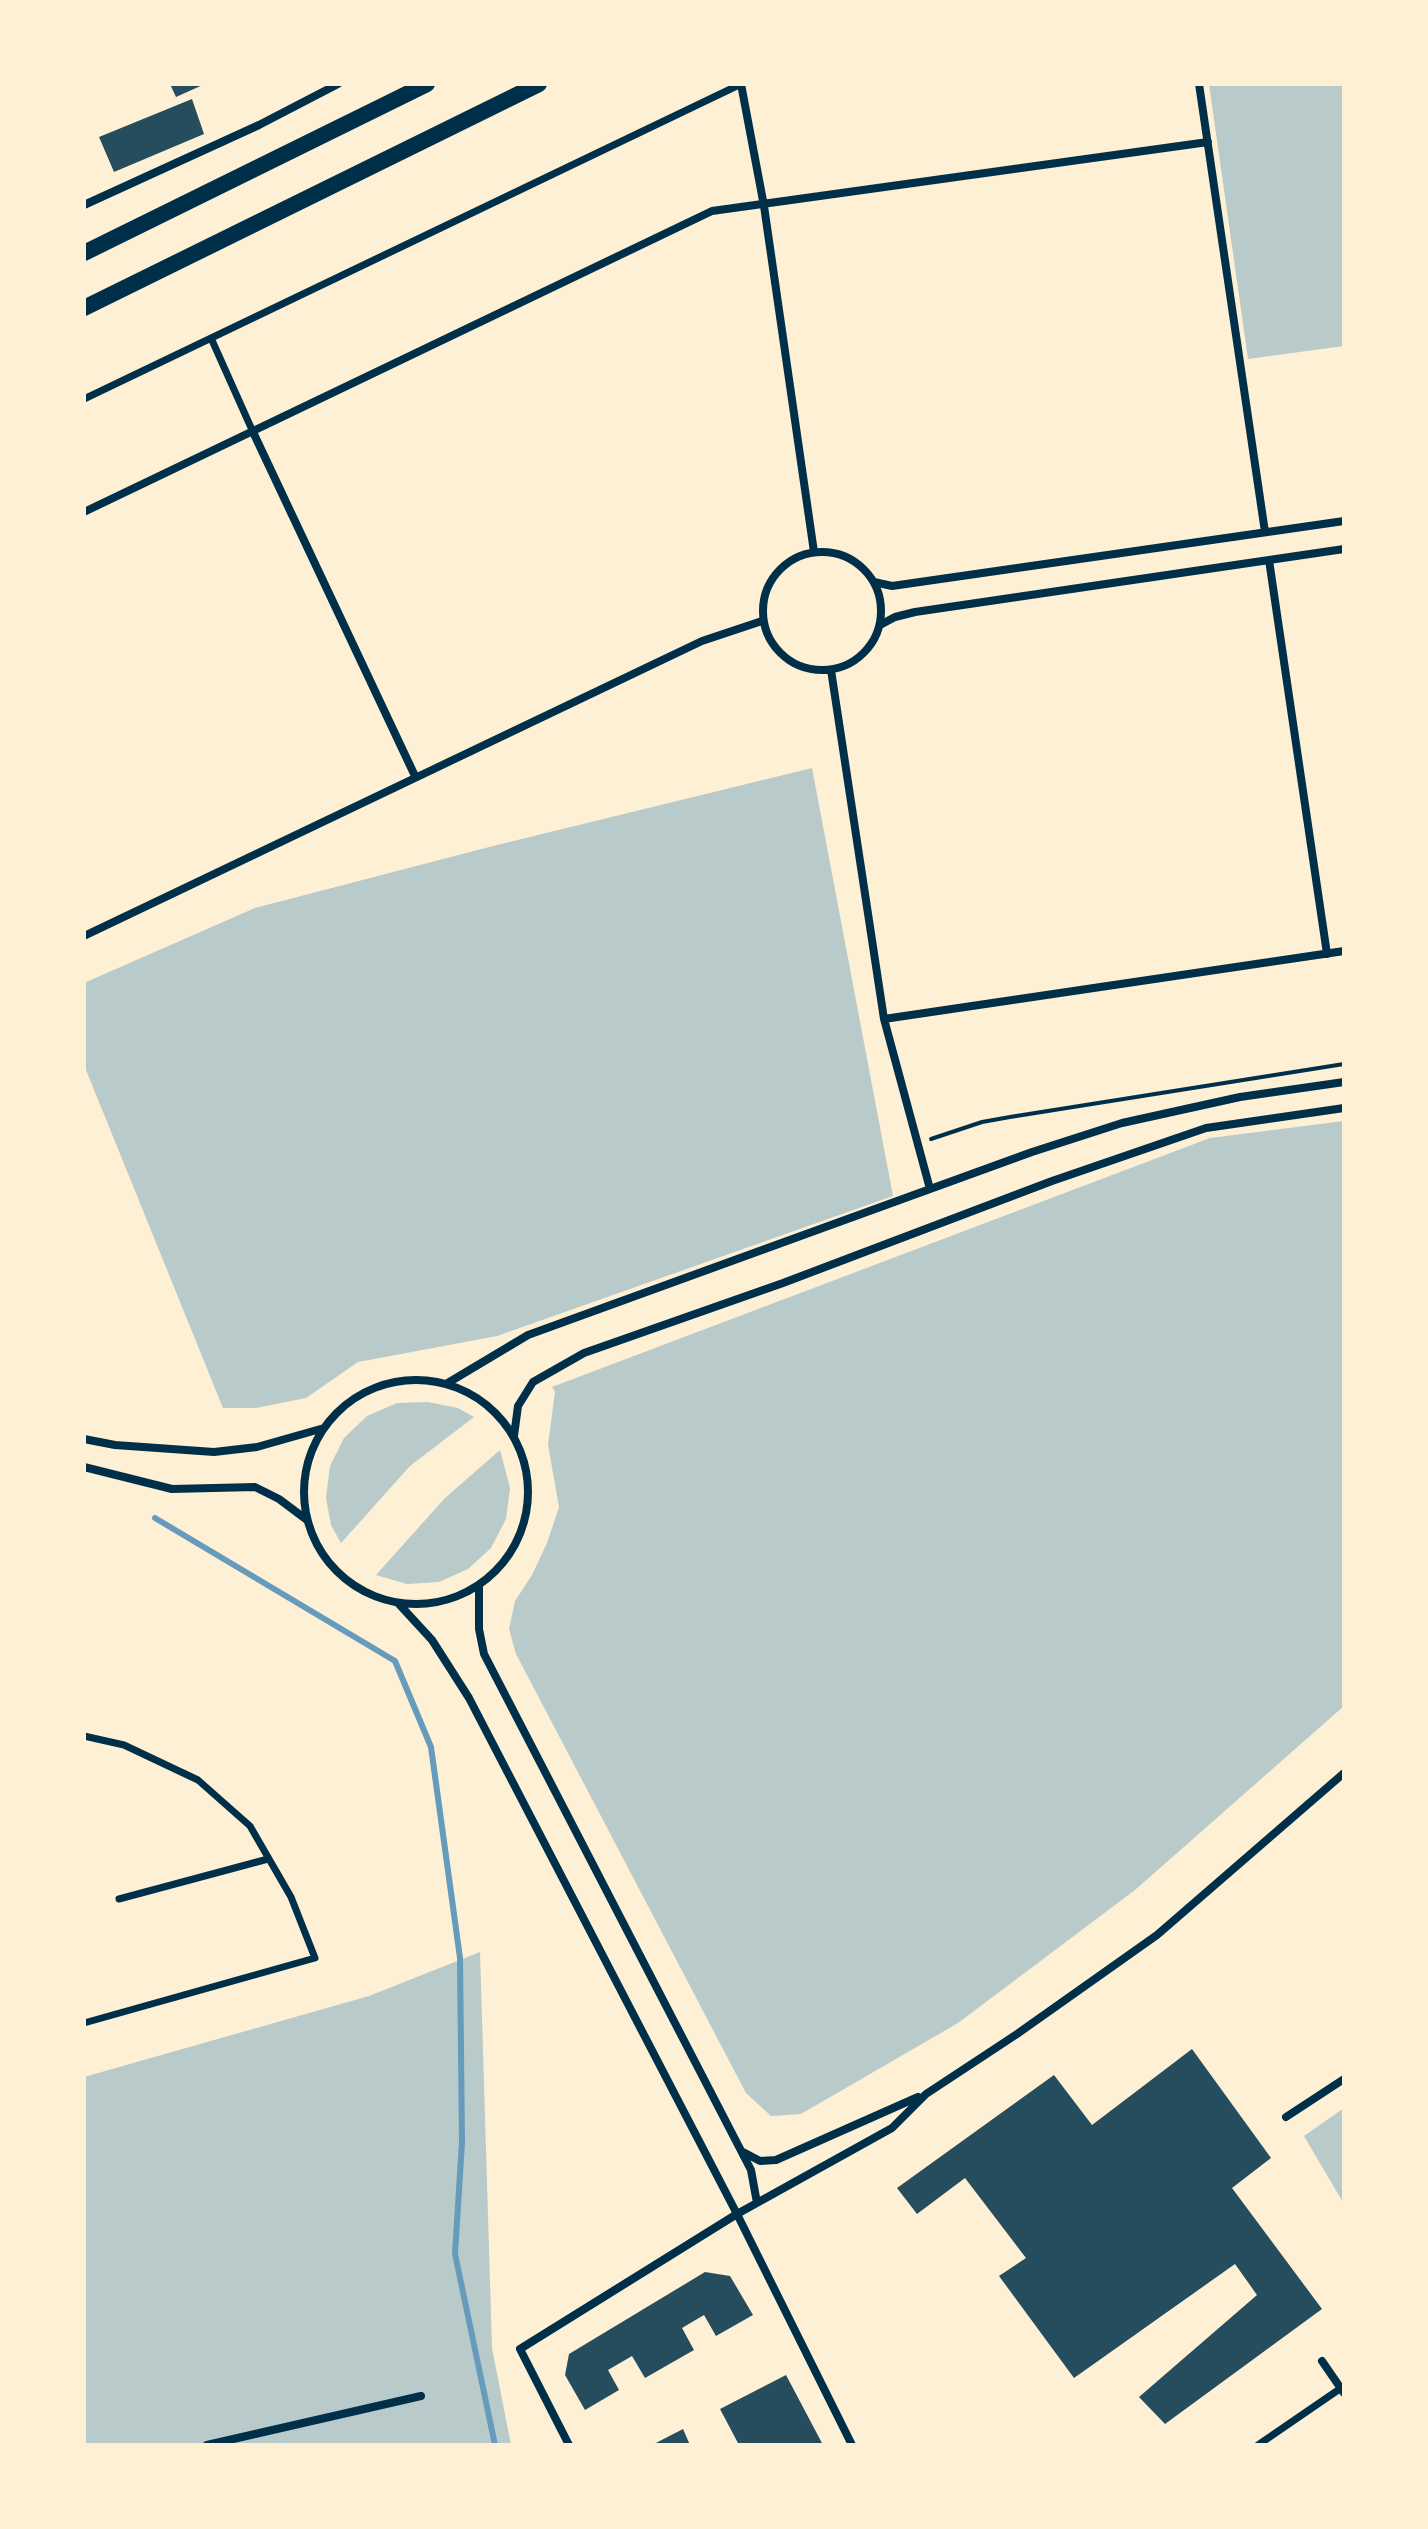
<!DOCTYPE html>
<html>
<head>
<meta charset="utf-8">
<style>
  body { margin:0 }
  #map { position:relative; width:1428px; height:2529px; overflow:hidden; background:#fdf0d5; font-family:Karla,sans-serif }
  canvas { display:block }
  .frame { position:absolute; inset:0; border:86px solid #fdf0d5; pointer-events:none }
</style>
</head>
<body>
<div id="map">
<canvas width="1428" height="2529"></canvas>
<div class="frame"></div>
</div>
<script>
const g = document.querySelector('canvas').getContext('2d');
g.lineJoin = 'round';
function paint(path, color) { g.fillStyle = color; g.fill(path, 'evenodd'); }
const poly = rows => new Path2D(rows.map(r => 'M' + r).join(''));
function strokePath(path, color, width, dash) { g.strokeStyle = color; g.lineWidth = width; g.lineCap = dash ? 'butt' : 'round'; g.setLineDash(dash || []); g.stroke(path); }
paint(poly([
  [1209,84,1344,84,1344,346,1248,359],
  [812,768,893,1196,497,1336,358,1362,306,1398,256,1408,223,1408,84,1065,84,983,255,908,493,846],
  [1344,1121,1344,1706,1135,1890,958,2023,801,2114,771,2116,746,2093,516,1654,509,1629,515,1601,532,1575,547,1543,559,1507,548,1445,555,1392,552,1387,1210,1138],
  [428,1402,458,1408,474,1417,410,1466,341,1543,331,1525,326,1498,330,1466,344,1438,367,1416,397,1403],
  [500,1450,510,1488,506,1519,491,1548,468,1569,439,1582,407,1584,376,1575,445,1498],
  [480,1952,492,2348,511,2445,84,2445,84,2077,369,1996],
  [1344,2108,1344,2204,1304,2136]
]), '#b9caca');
strokePath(poly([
  [155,1518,395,1661,431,1747,460,1958,462,2142,455,2254,495,2445]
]), '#669bbc', 6);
paint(poly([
  [170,84,205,84,176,97],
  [192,99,204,134,114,172,99,137],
  [1192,2049,1271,2158,1232,2188,1322,2309,1165,2424,1139,2397,1257,2295,1235,2264,1074,2378,999,2276,1026,2258,965,2178,917,2214,897,2188,1054,2075,1092,2125],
  [705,2272,730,2276,753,2315,716,2336,704,2315,682,2328,694,2350,645,2378,632,2356,608,2370,619,2390,585,2410,565,2375,569,2354],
  [786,2375,823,2445,739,2445,720,2409],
  [683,2429,690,2445,652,2445]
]), '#264d5e');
strokePath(poly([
  [931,1139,982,1122,1010,1117,1344,1064]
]), '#003049', 4);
strokePath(poly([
  [211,338,253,432],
  [84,399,741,84],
  [84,1736,124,1745,198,1780,250,1826,291,1897,315,1958,84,2023],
  [119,1899,268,1859],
  [1258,2445,1344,2386]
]), '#003049', 7);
strokePath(poly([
  [741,84,764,206,814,552],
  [1199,84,1265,532],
  [84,205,259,125,338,84],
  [253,432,415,776],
  [84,512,712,211,1208,142],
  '763 611a59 59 0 1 1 118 0a59 59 0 1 1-118 0Z',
  [1269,560,1327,954],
  [874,582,892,586,1344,521],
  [880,625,895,617,915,612,1344,549],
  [831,670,884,1019,930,1189],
  [84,936,702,641,762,621],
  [884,1019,1344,951],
  '304 1492a112 112 0 1 1 224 0a112 112 0 1 1-224 0Z',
  [446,1384,528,1335,1032,1152,1122,1123,1240,1097,1344,1082],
  [514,1436,518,1406,533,1382,584,1353,783,1283,1052,1181,1206,1128,1344,1108],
  [84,1439,115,1445,214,1452,257,1447,324,1428],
  [84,1467,172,1489,255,1487,279,1499,307,1520],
  [479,1586,479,1629,484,1654,751,2170,757,2203],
  [398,1603,432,1640,469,1698,737,2214,852,2445],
  [1286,2117,1344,2079],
  [743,2152,760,2161,776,2160,918,2097],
  [1322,2361,1344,2393],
  [207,2445,421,2396],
  [569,2445,520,2349,737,2214,892,2128,926,2094,1017,2034,1157,1935,1344,1773]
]), '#003049', 8);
strokePath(poly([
  [84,253,427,84],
  [84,308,539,84]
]), '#003049', 16);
</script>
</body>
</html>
